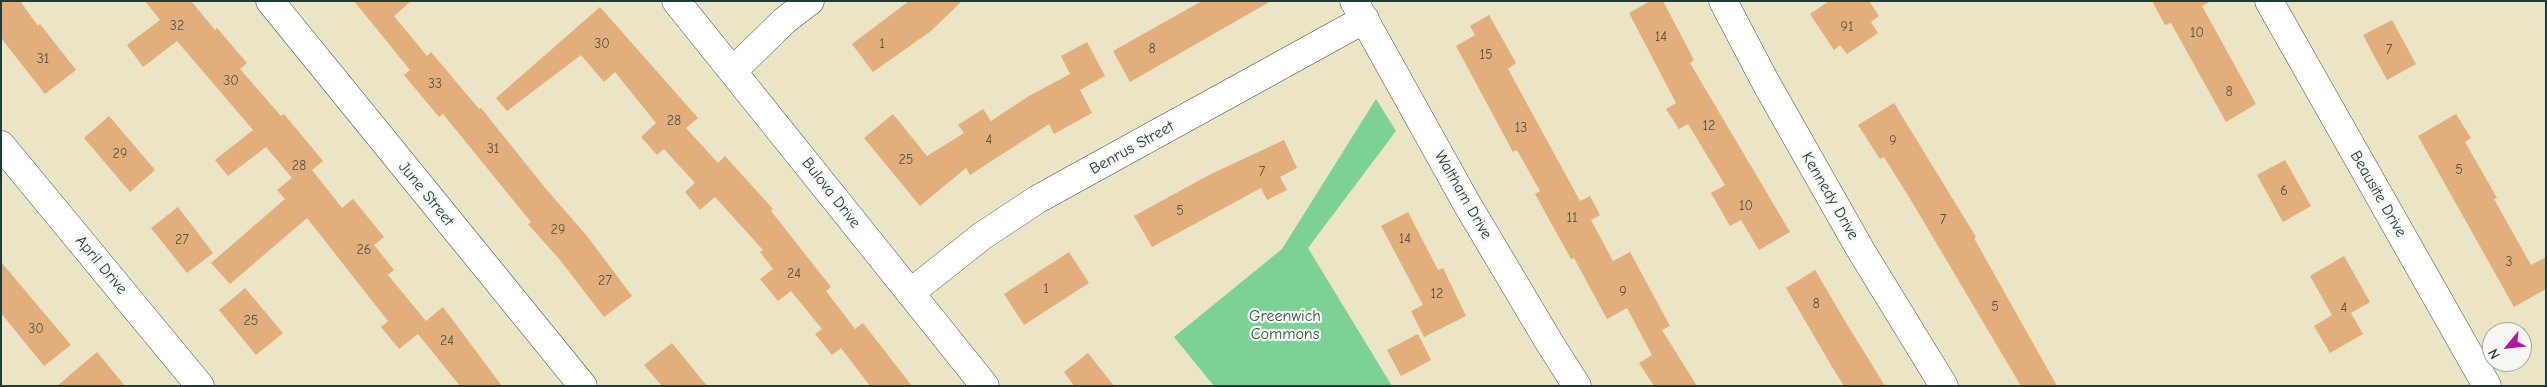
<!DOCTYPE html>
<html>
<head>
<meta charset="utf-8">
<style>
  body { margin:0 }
  #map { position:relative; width:2547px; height:387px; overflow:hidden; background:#ebe4c5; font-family:"Comic Neue",sans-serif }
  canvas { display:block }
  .frame { position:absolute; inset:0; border:2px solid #1f3d34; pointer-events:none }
  .north { position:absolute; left:2482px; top:322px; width:50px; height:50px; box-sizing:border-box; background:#f6f6f2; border:1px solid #a0aca6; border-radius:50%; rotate:242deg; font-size:14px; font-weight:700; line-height:20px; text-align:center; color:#1f3d34 }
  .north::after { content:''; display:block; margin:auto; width:18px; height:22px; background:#b5179e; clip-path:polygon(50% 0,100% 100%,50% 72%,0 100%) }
</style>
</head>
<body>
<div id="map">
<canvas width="2547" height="387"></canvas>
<div class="frame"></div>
<div class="north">N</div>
</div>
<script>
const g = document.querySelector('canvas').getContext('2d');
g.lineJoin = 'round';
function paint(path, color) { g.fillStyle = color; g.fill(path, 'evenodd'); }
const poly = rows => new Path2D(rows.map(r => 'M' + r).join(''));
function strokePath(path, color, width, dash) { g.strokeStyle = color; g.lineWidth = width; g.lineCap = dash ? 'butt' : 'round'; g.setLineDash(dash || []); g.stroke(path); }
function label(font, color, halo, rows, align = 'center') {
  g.font = font + ' "Comic Neue",sans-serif'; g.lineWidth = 4.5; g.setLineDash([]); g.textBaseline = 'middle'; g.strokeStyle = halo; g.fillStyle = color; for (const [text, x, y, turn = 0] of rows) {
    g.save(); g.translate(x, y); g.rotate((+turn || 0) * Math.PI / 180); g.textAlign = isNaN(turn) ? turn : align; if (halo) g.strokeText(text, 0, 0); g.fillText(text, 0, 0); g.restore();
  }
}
paint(poly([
  [1376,99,1396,131,1308,248,1392,386,1214,386,1174,337,1282,249]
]), '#7cd296');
paint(poly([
  [1,1,20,1,38,26,40,24,76,70,45,94,1,38],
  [145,1,191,1,215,30,217,28,247,63,240,69,281,116,284,114,323,161,312,170,342,208,353,199,384,237,374,245,394,270,388,275,426,321,443,307,502,386,460,386,418,334,399,349,381,327,388,321,307,218,230,284,211,263,285,199,277,190,292,178,266,147,228,176,215,160,253,130,177,41,143,67,127,45,160,20],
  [354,1,411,1,394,16,427,56,431,52,479,109,481,108,546,189,587,236,632,296,604,317,560,260,528,224,531,222,443,114,439,117,404,75,410,70],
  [909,1,962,1,931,31,873,72,852,44],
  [1202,1,1271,1,1130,82,1113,51],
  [1650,1,1663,1,1694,60,1690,63,1790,232,1759,250,1741,220,1730,226,1711,193,1725,185,1688,124,1679,129,1666,109,1676,103,1629,13],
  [1829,1,1869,1,1879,16,1871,22,1878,33,1847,54,1840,45,1834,50,1810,14],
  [2152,1,2211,1,2202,6,2256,104,2226,122,2171,23,2165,25],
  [600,7,698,118,686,128,718,163,725,156,773,209,771,211,831,287,826,291,855,329,863,323,912,386,870,386,841,348,832,355,815,334,822,329,791,291,778,301,760,279,773,269,760,252,763,250,715,197,700,210,685,192,695,183,664,149,657,155,641,137,656,123,615,72,604,82,581,55,507,111,496,98],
  [1489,15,1516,63,1508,69,1580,201,1590,196,1600,215,1591,220,1613,261,1630,252,1670,326,1662,330,1697,386,1654,386,1639,363,1652,355,1627,308,1607,319,1574,258,1571,259,1535,194,1540,191,1517,150,1513,152,1456,46,1475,35,1470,26],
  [2392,20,2416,64,2387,80,2363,35],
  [1087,42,1105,76,1080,90,1092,113,1054,134,1049,124,970,175,966,168,920,206,864,138,893,114,927,156,964,133,958,125,983,109,991,121,1029,96,1070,74,1061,56],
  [1894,103,1976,237,1974,238,2057,386,2021,386,1912,202,1884,157,1880,159,1858,125],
  [2456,114,2471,138,2465,142,2497,198,2494,199,2531,265,2546,257,2546,289,2514,307,2418,136],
  [109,116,155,170,130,192,84,138],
  [1284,140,1297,168,1280,177,1287,190,1267,200,1261,188,1152,247,1134,216,1209,175],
  [2285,160,2311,206,2283,222,2257,175],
  [178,207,213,253,187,273,151,228],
  [1408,212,1438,270,1443,268,1466,316,1424,337,1411,311,1423,305,1381,226],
  [1069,252,1089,283,1024,325,1004,294],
  [2344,256,2370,302,2351,313,2363,334,2330,353,2314,326,2332,315,2310,276],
  [1,262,71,345,44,366,1,313],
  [1815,270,1845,321,1885,386,1844,386,1831,365,1786,288],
  [245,288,283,333,256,355,219,310],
  [1418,334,1431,360,1401,376,1387,350],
  [672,343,707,386,662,386,644,365],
  [97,352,125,386,57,386],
  [1088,353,1114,386,1074,386,1064,372]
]), '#e1ae7c');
const minor = poly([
  [270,1,583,386],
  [676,1,985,386],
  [1354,1,1467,204,1549,342,1577,386],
  [1723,1,1766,83,1860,249,1944,386],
  [2269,1,2487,386],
  [734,70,784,21,810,1],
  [1,145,200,386],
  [910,293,982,236,1038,199,1365,19]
]);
strokePath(minor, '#3e564a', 29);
strokePath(minor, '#fff', 28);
label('14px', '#505946', null, [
  ["32",177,26],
  ["91",1847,27],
  ["10",2197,33],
  ["14",1661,37],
  ["30",602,44],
  ["1",882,44],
  ["8",1152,49],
  ["7",2389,50],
  ["15",1486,55],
  ["31",43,59],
  ["30",231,81],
  ["33",435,84],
  ["8",2229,92],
  ["28",674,121],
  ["12",1709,126],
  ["13",1521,128],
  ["4",989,140],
  ["9",1893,141],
  ["31",493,149],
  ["29",120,154],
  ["25",906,160],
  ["28",299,166],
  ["5",2459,170],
  ["7",1262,172],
  ["6",2284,191],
  ["10",1746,206],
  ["5",1180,211],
  ["11",1572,218],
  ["7",1943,220],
  ["29",558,230],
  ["14",1405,239],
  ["27",182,240],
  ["26",364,250],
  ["3",2509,262],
  ["24",794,274],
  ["27",605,281],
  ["1",1046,289],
  ["9",1623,292],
  ["12",1437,294],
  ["8",1816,304],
  ["5",1995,307],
  ["4",2344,308],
  ["25",251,321],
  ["30",36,329],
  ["24",447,341]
]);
label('16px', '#1f3d34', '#f6f6f2', [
  ["Benrus Street",1132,148,-29],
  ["Bulova Drive",831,193,52],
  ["June Street",426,194,51],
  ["Beausite Drive",2378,194,60],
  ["Waltham Drive",1463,195,60],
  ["Kennedy Drive",1830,196,60],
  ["April Drive",101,265,50]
]);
label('16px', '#325b48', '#f6f6f2', [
  ["Greenwich",1285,316],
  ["Commons",1285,334]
]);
</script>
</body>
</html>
